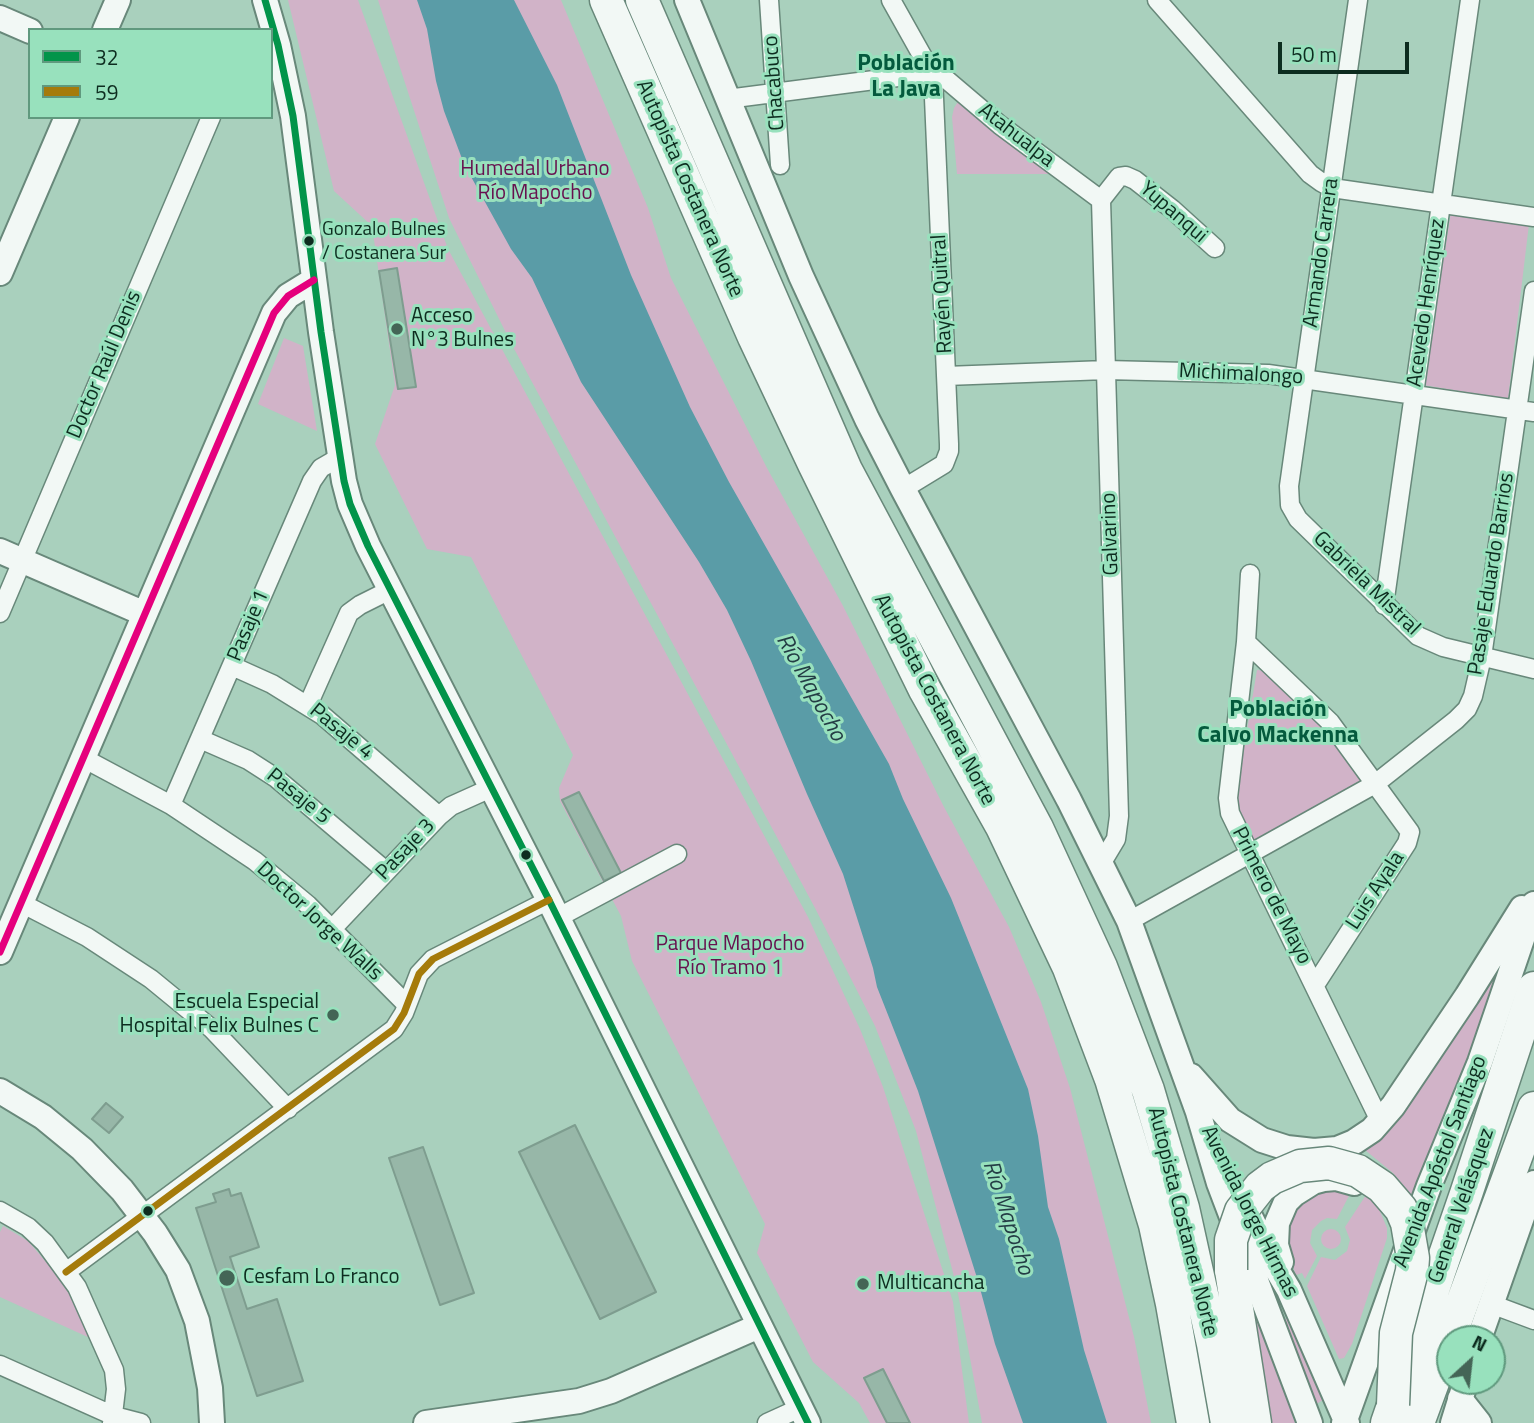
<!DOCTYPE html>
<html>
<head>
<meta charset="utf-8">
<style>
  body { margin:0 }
  #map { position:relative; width:1534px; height:1423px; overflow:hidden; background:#a9d0bd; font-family:"Titillium Web",sans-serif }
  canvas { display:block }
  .legend { position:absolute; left:28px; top:28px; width:245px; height:91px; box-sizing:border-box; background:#98e1bd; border:2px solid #60997e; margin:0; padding:9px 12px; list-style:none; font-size:21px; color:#0d2c1f }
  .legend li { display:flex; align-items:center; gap:14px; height:35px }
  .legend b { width:35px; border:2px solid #60997e }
  .north { position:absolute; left:1436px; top:1325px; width:70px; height:70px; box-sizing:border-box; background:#98e1bd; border:2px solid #60997e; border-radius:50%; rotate:27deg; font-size:19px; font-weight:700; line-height:28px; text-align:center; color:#0d2c1f }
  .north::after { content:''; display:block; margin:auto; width:24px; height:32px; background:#446556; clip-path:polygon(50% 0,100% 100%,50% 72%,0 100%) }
  .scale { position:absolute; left:1278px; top:42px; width:131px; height:32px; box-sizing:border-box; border:4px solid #0d2c1f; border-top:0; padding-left:9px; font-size:21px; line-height:24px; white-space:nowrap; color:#0d2c1f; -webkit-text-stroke:5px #98e1bd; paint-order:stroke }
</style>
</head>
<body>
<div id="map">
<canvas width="1534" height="1423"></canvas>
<ul class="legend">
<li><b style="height:9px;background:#02944a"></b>32</li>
<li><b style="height:9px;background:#a57b0b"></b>59</li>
</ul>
<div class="north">N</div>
<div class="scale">50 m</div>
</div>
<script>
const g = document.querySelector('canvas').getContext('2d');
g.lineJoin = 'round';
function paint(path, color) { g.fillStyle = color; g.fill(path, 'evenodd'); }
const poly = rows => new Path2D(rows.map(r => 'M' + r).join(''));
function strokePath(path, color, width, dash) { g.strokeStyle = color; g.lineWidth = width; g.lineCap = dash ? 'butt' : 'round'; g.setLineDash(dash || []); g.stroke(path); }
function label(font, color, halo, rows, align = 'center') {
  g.font = font + ' "Titillium Web",sans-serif'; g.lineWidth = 6; g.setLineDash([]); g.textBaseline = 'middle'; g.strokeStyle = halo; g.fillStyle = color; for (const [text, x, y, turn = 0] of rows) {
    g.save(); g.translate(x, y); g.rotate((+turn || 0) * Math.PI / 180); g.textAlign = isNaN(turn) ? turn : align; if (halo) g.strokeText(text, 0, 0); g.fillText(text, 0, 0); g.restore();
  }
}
paint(poly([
  [288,0,358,0,448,249,808,917,860,1029,883,1087,953,1302,969,1423,870,1423,859,1403,813,1362,757,1253,765,1224,632,961,621,916,560,801,559,788,573,755,471,557,427,549,375,444,395,385,372,226,334,191],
  [378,0,561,0,648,208,671,278,767,468,842,604,944,807,1009,927,1041,1002,1070,1088,1134,1337,1151,1423,982,1423,957,1288,916,1131,875,1026,815,908,511,343,449,218],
  [959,100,1052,174,957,174,952,117,954,108],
  [1451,212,1529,224,1508,399,1423,385],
  [284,338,303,346,317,431,258,404],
  [1257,670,1266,671,1315,717,1361,781,1252,843,1234,809],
  [1508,949,1451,1113,1412,1196,1393,1173,1365,1150,1380,1141,1405,1110],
  [1316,1188,1353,1188,1337,1219,1327,1218,1321,1221,1312,1230,1310,1243,1317,1256,1305,1279,1302,1273,1296,1275,1287,1250,1288,1217],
  [1366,1195,1379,1209,1387,1228,1387,1238,1352,1344,1344,1358,1339,1359,1307,1286,1321,1257,1335,1260,1347,1251,1350,1240,1345,1227],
  [3,1226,28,1241,53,1270,75,1302,90,1338,0,1297,0,1232],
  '1321 1239a10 10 0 1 1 20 0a10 10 0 1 1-20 0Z',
  [1258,1311,1295,1423,1260,1423,1250,1312],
  [1291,1316,1326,1398,1315,1405,1279,1322]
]), '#d1b3c8');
paint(poly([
  [417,0,514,0,557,85,631,275,690,407,729,482,889,764,903,799,951,898,1028,1089,1038,1136,1048,1207,1059,1239,1084,1350,1107,1423,1023,1423,995,1344,978,1281,918,1091,877,987,873,968,843,874,807,794,751,661,727,610,699,562,581,382,532,278,511,249,464,164,444,111,436,81,427,29]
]), '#5a9ca7');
const building = poly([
  [397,268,416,387,398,389,379,271,397,268],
  [579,792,621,873,604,881,562,800,579,792],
  [106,1103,123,1117,109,1133,92,1119,106,1103],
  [575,1125,656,1292,600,1319,519,1152,575,1125],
  [423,1147,474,1293,440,1305,389,1158,423,1147],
  [229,1189,231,1196,241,1193,259,1247,230,1257,247,1309,277,1299,303,1381,257,1396,196,1208,216,1202,213,1194,229,1189],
  [883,1369,910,1423,887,1423,864,1378,883,1369]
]);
paint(building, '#97b7a8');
strokePath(building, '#7e9d8f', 2);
const street = poly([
  [769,0,780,165],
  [891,0,933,75,949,444,949,451,944,464,903,489],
  [1157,0,1310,174,1321,182,1332,188,1534,217],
  [1358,0,1289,486,1290,505,1298,519,1418,636,1443,647,1534,669],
  [727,99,921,74,933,75,947,80,1000,125,1101,200],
  [1101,200,1119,816,1116,839,1101,864],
  [1101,200,1119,177,1126,176,1135,180,1172,209,1215,248],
  [946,376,1106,370,1268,374,1534,412],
  [1250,574,1246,642,1228,798,1230,813,1380,1121],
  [1384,605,1470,0],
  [0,613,211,117],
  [1246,642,1330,722,1410,832,1407,843,1315,985],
  [232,666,272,684,322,715,439,816],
  [308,705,349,613,360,605,390,590],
  [200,739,248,760,276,778,386,871],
  [83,758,171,805,255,861,308,905,407,1005],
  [171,805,312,481,321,468,340,457],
  [21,903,87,937,151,979,212,1029,288,1109],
  [557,918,677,854],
  [1129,921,1375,784,1456,720,1467,709,1473,696,1482,657,1534,291],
  [332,929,439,816,451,806,491,788],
  [0,1211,28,1227,45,1243,77,1287,114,1370,116,1389,112,1423],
  [66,1272,394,1029,404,1013,419,974,433,959,549,900],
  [1491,1304,1534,1320],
  [0,1365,114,1416,141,1423],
  [767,1423,800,1408]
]);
const secondary = poly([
  [265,0,278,45,293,116,321,332,344,481,350,504,368,546,549,900,808,1423],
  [687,0,801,276,867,419,903,489,1069,800,1129,921,1198,1112,1219,1183,1310,1423],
  [0,18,30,31],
  [105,30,118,0],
  [0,273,67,117],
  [0,551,145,614],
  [0,952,274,313,288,296,314,280],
  [1191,1076,1230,1120,1262,1140,1287,1148,1314,1151,1337,1149,1354,1142,1372,1130,1393,1106,1467,996,1522,908],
  [0,1091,43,1117,82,1149,122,1190,155,1233,178,1270,197,1321,210,1388,212,1423],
  [1239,1194,1273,1263,1289,1290,1347,1423],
  [1281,1262,1276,1245,1277,1223,1286,1202,1294,1194,1313,1182,1324,1179,1336,1178,1354,1183],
  [1479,1339,1534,1183],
  [1460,1399,1479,1423],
  [426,1423,579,1401,611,1391,759,1326],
  [1344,1423,1429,1186,1480,1062,1534,904],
  [1453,1423,1466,1381]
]);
const highway = poly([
  [606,0,754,337,814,464,925,690,1002,827,1069,968,1111,1079,1155,1225,1172,1304,1193,1423],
  [642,0,846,470,1037,828,1101,967,1148,1090,1183,1208,1213,1344,1227,1423],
  [1231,1270,1255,1423],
  [1387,1423,1467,1191,1534,988],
  [1418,1423,1534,1108]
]);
strokePath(street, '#68887a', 21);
strokePath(secondary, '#68887a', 28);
strokePath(highway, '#68887a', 35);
strokePath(street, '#f2f8f5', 18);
strokePath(secondary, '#f2f8f5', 24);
strokePath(highway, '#f2f8f5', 32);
const highwayBridge = poly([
  [1231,1270,1231,1240,1241,1211,1260,1187,1272,1178,1300,1166,1329,1163,1358,1171,1382,1187,1401,1209,1407,1223,1413,1258,1412,1271,1396,1333,1393,1405]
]);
strokePath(highwayBridge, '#68887a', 35, []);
strokePath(highwayBridge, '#f2f8f5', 32);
strokePath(poly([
  [265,0,278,45,293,116,321,332,344,481,350,504,368,546,549,900,808,1423]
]), '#02944a', 7);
strokePath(poly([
  [66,1272,394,1029,404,1013,419,974,433,959,549,900]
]), '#a57b0b', 7);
strokePath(poly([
  [0,952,274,313,288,296,314,280]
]), '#e5007d', 7);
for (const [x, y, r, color] of [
  [309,241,6,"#0d2c1f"],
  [397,329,7,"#446556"],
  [526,855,6,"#0d2c1f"],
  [333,1015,7,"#446556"],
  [148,1211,6,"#0d2c1f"],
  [227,1278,9,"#446556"],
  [863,1284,7,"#446556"]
]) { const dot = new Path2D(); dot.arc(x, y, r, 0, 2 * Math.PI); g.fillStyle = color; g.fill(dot); strokePath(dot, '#98e1bd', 2.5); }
label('19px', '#0d2c1f', '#98e1bd', [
  ["Gonzalo Bulnes",322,230],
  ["/ Costanera Sur",322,254]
], 'left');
label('21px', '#0d2c1f', '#98e1bd', [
  ["Chacabuco",775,83,-94],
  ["Atahualpa",1016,136,38],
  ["Autopista Costanera Norte",689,189,66],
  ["Yupanqui",1173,213,41],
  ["Armando Carrera",1322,253,-82],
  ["Rayén Quitral",943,294,-93],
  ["Acevedo Henríquez",1427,303,-82],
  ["Doctor Raúl Denis",105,365,-67],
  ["Michimalongo",1241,375,3],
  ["Galvarino",1111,534,-92],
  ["Pasaje Eduardo Barrios",1492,574,-81],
  ["Gabriela Mistral",1366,584,44],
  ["Pasaje 1",249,626,-67],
  ["Autopista Costanera Norte",934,700,62],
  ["Pasaje 4",341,732,39],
  ["Pasaje 5",298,797,39],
  ["Pasaje 3",406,850,-47],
  ["Luis Ayala",1376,891,-57],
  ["Primero de Mayo",1271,896,63],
  ["Doctor Jorge Walls",319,922,43],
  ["Avenida Apóstol Santiago",1441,1162,-69],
  ["General Velásquez",1462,1206,-71],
  ["Avenida Jorge Hirmas",1249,1212,63],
  ["Autopista Costanera Norte",1182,1222,76]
]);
label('21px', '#67114f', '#98e1bd', [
  ["Humedal Urbano",535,170],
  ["Río Mapocho",535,194],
  ["Parque Mapocho",730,945],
  ["Río Tramo 1",730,969]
]);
label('21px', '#0d2c1f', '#98e1bd', [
  ["Acceso",411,317],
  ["N°3 Bulnes",411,341],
  ["Escuela Especial",319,1003,"right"],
  ["Hospital Felix Bulnes C",319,1027,"right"],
  ["Cesfam Lo Franco",243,1278],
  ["Multicancha",877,1284]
], 'left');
label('bold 23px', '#045a3d', '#98e1bd', [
  ["Población",906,64],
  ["La Java",906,90],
  ["Población",1278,710],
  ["Calvo Mackenna",1278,736]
]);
label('italic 23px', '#243d45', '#98e1bd', [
  ["Río Mapocho",810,688,61],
  ["Río Mapocho",1007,1218,72]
]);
</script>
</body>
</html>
